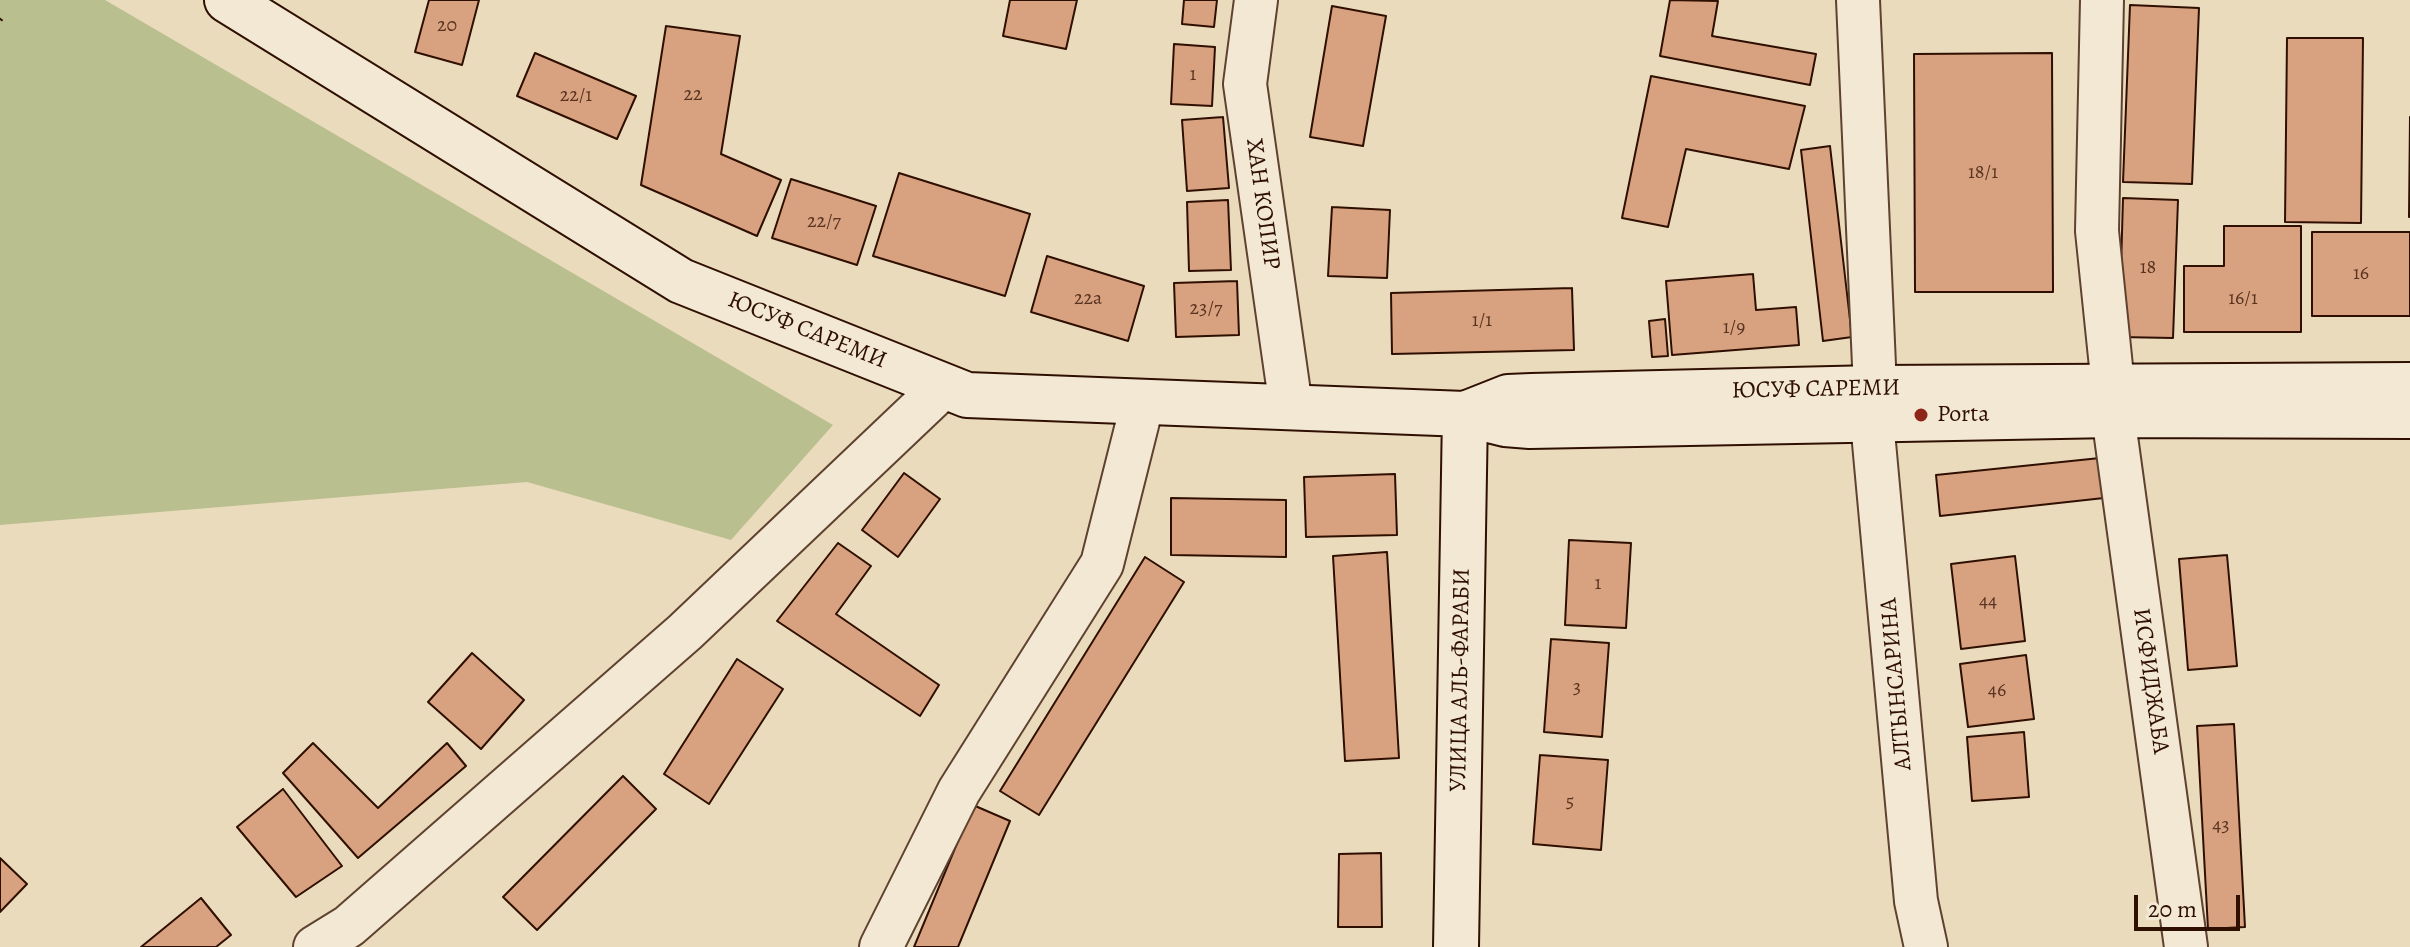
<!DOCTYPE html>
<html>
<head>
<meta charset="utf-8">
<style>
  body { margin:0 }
  #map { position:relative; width:2410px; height:947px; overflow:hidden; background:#ebdbbd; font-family:Alegreya,serif }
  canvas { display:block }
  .scale { position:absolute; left:2134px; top:895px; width:106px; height:36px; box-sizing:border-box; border:4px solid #2f0f00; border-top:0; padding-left:10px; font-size:24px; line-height:28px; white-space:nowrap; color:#2f0f00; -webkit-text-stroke:6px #f2e8d4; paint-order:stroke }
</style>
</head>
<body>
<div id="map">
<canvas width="2410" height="947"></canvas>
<div class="scale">20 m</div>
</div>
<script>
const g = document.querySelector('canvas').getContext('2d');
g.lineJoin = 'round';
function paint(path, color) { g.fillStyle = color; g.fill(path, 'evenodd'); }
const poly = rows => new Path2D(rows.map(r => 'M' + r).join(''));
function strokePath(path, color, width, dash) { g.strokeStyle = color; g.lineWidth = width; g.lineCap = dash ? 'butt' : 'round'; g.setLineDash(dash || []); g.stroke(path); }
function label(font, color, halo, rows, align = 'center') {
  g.font = font + ' Alegreya,serif'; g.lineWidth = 6; g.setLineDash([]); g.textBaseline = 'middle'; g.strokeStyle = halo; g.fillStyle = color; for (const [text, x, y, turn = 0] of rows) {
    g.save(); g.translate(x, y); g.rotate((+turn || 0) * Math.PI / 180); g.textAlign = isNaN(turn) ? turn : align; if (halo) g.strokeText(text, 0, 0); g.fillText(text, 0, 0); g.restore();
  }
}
paint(poly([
  [0,0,105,0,833,425,731,540,527,482,0,525]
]), '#babf8f');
const building = poly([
  [429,0,479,0,462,65,415,52,429,0],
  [1010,0,1077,0,1066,49,1003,36,1010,0],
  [1184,0,1217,0,1214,27,1182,24,1184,0],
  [1670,0,1718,1,1712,36,1816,54,1810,85,1660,56,1670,0],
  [2130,5,2199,8,2192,184,2123,182,2130,5],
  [1332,6,1386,16,1363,146,1310,137,1332,6],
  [666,26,740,36,721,154,781,180,757,236,641,185,666,26],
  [2287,38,2363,38,2361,223,2285,222,2287,38],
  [1174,44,1215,47,1212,106,1171,104,1174,44],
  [535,53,636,96,617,139,517,96,535,53],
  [2052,53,2053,292,1915,292,1914,54,2052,53],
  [1651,76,1805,106,1789,169,1686,149,1668,227,1622,218,1651,76],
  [1223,117,1229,188,1187,191,1182,120,1223,117],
  [2410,117,2410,217,2409,217,2410,117],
  [1830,146,1852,337,1823,341,1801,150,1830,146],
  [899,173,1030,214,1005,296,873,256,899,173],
  [791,179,876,206,857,265,772,238,791,179],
  [2123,198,2178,200,2173,338,2119,337,2123,198],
  [1228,200,1231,270,1189,271,1187,202,1228,200],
  [1332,207,1390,210,1387,278,1328,276,1332,207],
  [2224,226,2301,226,2301,332,2184,332,2184,266,2224,266,2224,226],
  [2312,232,2410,232,2410,316,2312,316,2312,232],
  [1047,256,1144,286,1128,341,1031,312,1047,256],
  [1753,274,1756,310,1796,307,1799,345,1672,355,1666,281,1753,274],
  [1237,281,1239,335,1176,337,1174,283,1237,281],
  [1572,288,1574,350,1392,354,1391,293,1572,288],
  [1665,319,1668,356,1652,357,1649,321,1665,319],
  [2100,458,2104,498,1940,516,1936,475,2100,458],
  [904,473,940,499,898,557,862,530,904,473],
  [1395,474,1397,535,1306,537,1304,477,1395,474],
  [1171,498,1286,500,1286,557,1171,555,1171,498],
  [1569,540,1631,543,1626,628,1565,625,1569,540],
  [838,543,871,566,836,614,939,685,920,716,777,621,838,543],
  [1387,552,1399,758,1345,761,1333,556,1387,552],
  [2227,555,2237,666,2188,670,2179,559,2227,555],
  [2015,556,2025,641,1961,649,1951,564,2015,556],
  [1145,557,1184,582,1039,815,1000,791,1145,557],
  [1551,639,1609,643,1602,737,1544,732,1551,639],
  [472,653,524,700,481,749,428,702,472,653],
  [2026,655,2034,719,1968,727,1960,664,2026,655],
  [737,659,783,689,709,804,664,774,737,659],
  [2234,724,2245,927,2208,929,2197,726,2234,724],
  [2024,732,2029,797,1972,801,1967,737,2024,732],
  [313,743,378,808,447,743,466,766,358,858,283,773,313,743],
  [1540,755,1608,760,1601,850,1533,844,1540,755],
  [623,776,656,809,537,930,503,897,623,776],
  [283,789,342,866,296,897,237,827,283,789],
  [973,805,1010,821,958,947,914,947,973,805],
  [1381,853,1382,927,1338,927,1339,854,1381,853],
  [0,858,27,884,0,912,0,858],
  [201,898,231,935,216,947,141,947,201,898]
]);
paint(building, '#d8a180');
strokePath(building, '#2f0f00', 2);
const minor = poly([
  [1256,0,1245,84,1291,407],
  [1858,0,1875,388],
  [2102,0,2097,231,2113,386],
  [2113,415,2186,947],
  [1872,421,1916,901,1926,947],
  [315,947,349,926,685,632,944,386],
  [881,947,959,791,1102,564,1143,401]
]);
const secondary = poly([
  [227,0,681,281,967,395,1465,414,1456,947],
  [2410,385,1875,388,1531,396,1508,397,1465,414,1505,424,1530,426,2113,415,2410,416]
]);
strokePath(minor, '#5e422f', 46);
strokePath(secondary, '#2f0f00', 48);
strokePath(poly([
  [0,20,3,16]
]), '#2f0f00', 5, [2, 4]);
strokePath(minor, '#f2e8d4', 42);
strokePath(secondary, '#f2e8d4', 44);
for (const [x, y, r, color] of [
  [1921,415,8,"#8f2418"]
]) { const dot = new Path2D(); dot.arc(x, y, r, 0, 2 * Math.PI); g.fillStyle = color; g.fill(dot); strokePath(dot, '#f2e8d4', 3); }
label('20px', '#593420', null, [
  ["20",447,26],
  ["1",1193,75],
  ["22",693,95],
  ["22/1",576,96],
  ["18/1",1983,173],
  ["22/7",824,222],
  ["18",2148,268],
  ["16",2361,274],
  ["22а",1088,299],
  ["16/1",2243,299],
  ["23/7",1206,309],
  ["1/1",1482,321],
  ["1/9",1734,328],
  ["1",1598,584],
  ["44",1988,602],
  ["3",1577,688],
  ["46",1997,691],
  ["5",1570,802],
  ["43",2221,826]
]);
label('24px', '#2f0f00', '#f2e8d4', [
  ["ХАН КОПИР",1262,204,82],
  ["ЮСУФ САРЕМИ",807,331,22],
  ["ЮСУФ САРЕМИ",1816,390,-1],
  ["УЛИЦА АЛЬ-ФАРАБИ",1461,680,-89],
  ["ИСФИДЖАБА",2150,681,82],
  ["АЛТЫНСАРИНА",1897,684,-95]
]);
label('24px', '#2f0f00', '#f2e8d4', [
  ["Porta",1937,415]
], 'left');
</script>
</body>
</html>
